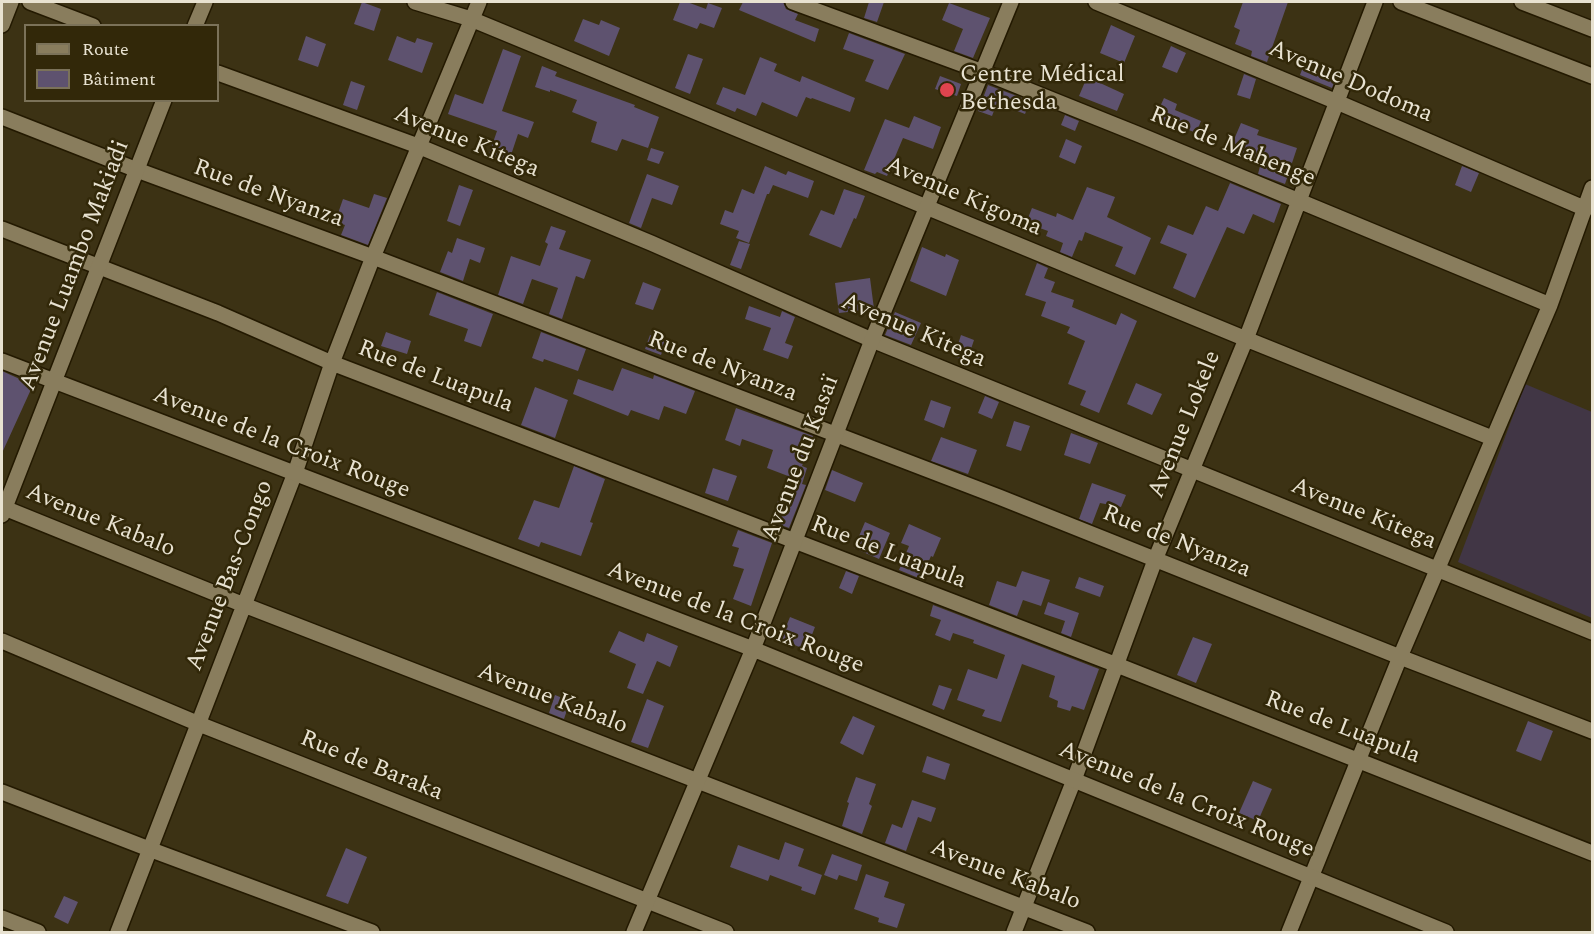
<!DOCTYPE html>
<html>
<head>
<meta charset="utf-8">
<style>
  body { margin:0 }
  #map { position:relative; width:1594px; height:934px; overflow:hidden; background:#3c3214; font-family:Spectral,serif }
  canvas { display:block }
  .frame { position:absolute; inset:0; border:3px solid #e8e2d1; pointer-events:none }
  .legend { position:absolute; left:24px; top:24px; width:195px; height:78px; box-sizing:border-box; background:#322809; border:2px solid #7b7259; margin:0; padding:8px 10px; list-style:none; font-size:18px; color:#e8e2d1 }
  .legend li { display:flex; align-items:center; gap:12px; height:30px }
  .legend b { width:30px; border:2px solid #7b7259 }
</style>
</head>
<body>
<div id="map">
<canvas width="1594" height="934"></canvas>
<div class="frame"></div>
<ul class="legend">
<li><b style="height:8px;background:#897d5d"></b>Route</li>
<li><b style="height:16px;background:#5e526f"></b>Bâtiment</li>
</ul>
</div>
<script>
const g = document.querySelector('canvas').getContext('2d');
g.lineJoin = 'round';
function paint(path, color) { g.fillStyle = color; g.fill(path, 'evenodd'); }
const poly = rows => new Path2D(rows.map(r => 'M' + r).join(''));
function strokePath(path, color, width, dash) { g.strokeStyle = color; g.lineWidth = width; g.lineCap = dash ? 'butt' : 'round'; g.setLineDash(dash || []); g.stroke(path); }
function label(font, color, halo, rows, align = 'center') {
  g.font = font + ' Spectral,serif'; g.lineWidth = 5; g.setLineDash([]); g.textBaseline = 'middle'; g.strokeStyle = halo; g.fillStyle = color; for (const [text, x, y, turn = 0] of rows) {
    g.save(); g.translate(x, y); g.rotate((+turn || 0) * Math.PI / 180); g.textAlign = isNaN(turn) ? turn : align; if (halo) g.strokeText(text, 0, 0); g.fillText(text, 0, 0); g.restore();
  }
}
paint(poly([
  [1525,384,1592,412,1592,618,1458,562]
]), '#413645');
paint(poly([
  [362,2,381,9,374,31,354,24],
  [680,2,687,2,706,9,708,3,722,8,714,28,700,23,697,29,673,20],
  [743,2,783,2,786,9,798,14,795,20,819,29,815,42,739,10],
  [869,2,884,2,877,22,864,18],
  [1243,2,1288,2,1267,62,1251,56,1252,51,1235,44,1240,30,1234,27],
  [949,3,990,18,973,58,954,51,963,29,942,20],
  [583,19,599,25,601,20,620,28,609,56,574,41],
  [1111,25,1135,36,1124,63,1100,53],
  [849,33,905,54,888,90,865,81,874,60,843,49],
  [306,36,326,44,318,67,298,60],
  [397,36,415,43,417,38,433,43,422,73,388,60],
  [1171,46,1186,53,1177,73,1162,67],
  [503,49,521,56,502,111,534,122,528,138,518,134,508,164,488,157,497,131,448,114,455,94,483,104],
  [688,54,703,59,690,94,675,88],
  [760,57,777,64,774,71,800,82,802,76,855,98,850,112,812,98,811,99,806,97,797,117,762,102,756,116,737,108,735,112,716,104,723,87,745,95],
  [1306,59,1338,73,1332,88,1300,75],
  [542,66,557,72,555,76,635,105,634,107,659,117,648,148,622,139,617,151,591,142,597,122,572,112,577,100,550,90,550,92,535,87],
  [1244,74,1256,79,1250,99,1237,95],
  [940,76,961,84,957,96,935,89],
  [1087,77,1124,94,1117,111,1079,96],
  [351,81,365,86,357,110,343,105],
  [988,85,1030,101,1025,114,997,103,992,116,978,111],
  [1164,98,1177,104,1175,110,1201,121,1196,133,1170,122,1168,126,1154,120],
  [1065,115,1079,121,1075,131,1061,125],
  [914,116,941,127,933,149,903,138,887,176,877,172,875,174,864,170,885,119,909,128],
  [1241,123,1259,130,1257,135,1297,148,1285,184,1258,174,1261,162,1230,149],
  [1066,139,1082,146,1075,164,1059,157],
  [651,148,664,152,659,164,647,160],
  [765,166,786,175,788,171,814,181,808,198,773,185,769,194,767,194,749,243,736,238,739,231,720,224,725,210,733,213,742,189,754,194],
  [1462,166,1479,173,1471,192,1455,185],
  [647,174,679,186,672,205,652,198,641,228,629,223],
  [1230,183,1281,204,1274,223,1253,214,1244,234,1227,227,1195,298,1173,288,1187,254,1160,243,1168,225,1193,235,1206,206,1218,211],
  [459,185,473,190,460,226,447,221],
  [1087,187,1115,197,1107,217,1151,238,1135,275,1115,266,1123,247,1085,232,1082,241,1079,240,1072,257,1060,252,1063,243,1046,236,1048,231,1026,223,1032,208,1056,217,1057,213,1073,220],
  [844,189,865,196,856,219,854,218,841,248,809,235,821,210,834,215],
  [374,194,387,198,368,245,341,235,345,225,335,222,343,199,369,208],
  [551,226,566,231,559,249,591,260,584,279,576,276,562,319,549,314,558,288,532,279,523,304,498,295,511,256,540,266,548,244,545,242],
  [457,238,485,248,480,263,470,259,463,281,440,272,448,251,452,253],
  [739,241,750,244,741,269,730,265],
  [922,247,945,257,946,254,959,260,946,296,910,281],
  [1037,263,1048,268,1044,278,1055,282,1051,292,1074,300,1072,307,1116,325,1121,313,1137,321,1099,413,1080,405,1086,391,1068,384,1085,341,1067,333,1070,327,1041,316,1046,302,1025,295],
  [870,278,874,309,839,313,835,283],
  [643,282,661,289,653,310,635,304],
  [437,292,493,314,481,347,464,341,468,329,429,315],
  [749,306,780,317,782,311,795,317,785,343,793,346,788,359,763,350,771,328,745,319],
  [895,312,921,323,911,345,885,335],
  [386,332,411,341,407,354,381,346],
  [541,332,586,349,578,371,544,359,543,362,532,358],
  [650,335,666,340,661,355,645,349],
  [961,335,974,340,967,361,954,357],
  [622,368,653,379,654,375,695,391,686,414,664,406,659,420,631,410,628,416,573,394,578,379,613,391],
  [2,371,33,385,2,453],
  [1136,383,1162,394,1152,415,1127,404],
  [535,387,568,400,555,438,521,425],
  [985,396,999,402,992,419,978,413],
  [931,400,951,407,944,428,924,420],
  [736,408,813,436,802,466,807,468,802,484,806,485,789,528,770,521,788,476,767,468,773,450,742,439,740,446,725,440],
  [1014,421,1030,426,1021,451,1006,446],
  [1071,433,1098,443,1090,464,1064,455],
  [941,437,977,450,968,474,931,461],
  [574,466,605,479,590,522,593,523,581,556,541,542,539,547,518,539,534,500,559,508],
  [713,468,737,476,728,501,705,493],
  [832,470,863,483,855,502,825,490],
  [1092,483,1126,495,1121,507,1100,503,1092,524,1079,519],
  [865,522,890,533,879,559,854,548],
  [909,524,941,538,933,557,931,556,921,579,899,570,909,546,901,543],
  [738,530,772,543,751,606,733,599,744,569,733,566,739,548,732,546],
  [846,571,859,576,852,594,839,588],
  [1022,571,1050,580,1041,606,1023,600,1017,616,989,605,997,581,1016,587],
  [1079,577,1104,586,1100,597,1075,588],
  [1048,602,1079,613,1071,637,1061,633,1065,621,1044,614],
  [933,605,1099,669,1084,710,1072,706,1070,711,1057,707,1058,701,1049,697,1055,676,1022,664,1001,722,982,716,985,710,957,700,968,669,997,679,1005,655,973,643,974,640,953,633,950,641,935,635,941,620,930,616],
  [790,617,815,627,806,650,781,639],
  [619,631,644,642,647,633,678,646,670,667,657,661,643,694,627,688,636,664,609,652],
  [1193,637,1212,644,1196,683,1177,675],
  [939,685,952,689,944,710,932,705],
  [555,695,570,701,564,719,549,713],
  [647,699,664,706,648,748,631,742],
  [853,716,875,726,863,755,840,743],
  [1528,721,1553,731,1541,761,1516,751],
  [927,756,950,764,945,780,922,772],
  [856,777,876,784,869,804,872,806,862,834,842,826,849,803,847,802],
  [1253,781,1272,789,1258,821,1239,813],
  [912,800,936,808,931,822,918,817,906,851,885,843,892,824,902,828],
  [785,842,804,849,798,866,822,875,815,895,801,890,802,887,770,875,768,881,730,867,738,845,779,860],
  [346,848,367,857,348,904,326,896],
  [832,854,862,865,857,881,839,875,837,880,824,875],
  [866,874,889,882,884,897,905,904,897,928,878,922,879,918,854,909],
  [64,896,78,902,68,924,54,917]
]), '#5e526f');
const street = poly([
  [30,2,93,26],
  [415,2,471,19,1246,339,1492,438],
  [793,2,983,72,1140,135,1550,305],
  [1096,2,1337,102,1586,209],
  [1401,2,1592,76],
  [1522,2,1592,29],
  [2,25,11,2],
  [218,73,418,146,651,243,872,340,1592,632],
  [2,117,137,170,373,257,999,497,1400,657,1592,731],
  [2,229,218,313,332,363,1117,665,1592,853],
  [2,507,244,605,1087,932],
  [2,641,199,724,726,932],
  [2,792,149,849,372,932],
  [118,932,295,473,332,363,373,257,479,2],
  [1014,932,1074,780,1155,560,1246,339,1375,2],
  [1289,932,1400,657,1550,305,1592,188]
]);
const secondary = poly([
  [195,26,205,2],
  [2,361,753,649,1446,932],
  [2,515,164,100],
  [2,918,38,932],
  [634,932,753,649,872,340,1011,2]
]);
strokePath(street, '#231900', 18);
strokePath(secondary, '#231900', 18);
strokePath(street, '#897d5d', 15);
strokePath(secondary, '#897d5d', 15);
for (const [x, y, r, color] of [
  [947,90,8,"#e0444e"]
]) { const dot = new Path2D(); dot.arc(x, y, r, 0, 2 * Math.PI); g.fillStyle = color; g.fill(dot); strokePath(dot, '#322809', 2); }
label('24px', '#e8e2d1', '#322809', [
  ["Centre Médical",960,76],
  ["Bethesda",960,104]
], 'left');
label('24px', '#e8e2d1', '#322809', [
  ["Avenue Dodoma",1350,83,23],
  ["Avenue Kitega",466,143,22],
  ["Rue de Mahenge",1232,148,22],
  ["Rue de Nyanza",268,195,20],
  ["Avenue Kigoma",963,198,23],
  ["Avenue Luambo Makiadi",76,266,-69],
  ["Avenue Kitega",913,332,23],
  ["Rue de Nyanza",722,368,21],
  ["Rue de Luapula",435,378,21],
  ["Avenue Lokele",1186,425,-68],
  ["Avenue de la Croix Rouge",281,444,21],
  ["Avenue du Kasaï",802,459,-69],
  ["Avenue Kitega",1363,515,22],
  ["Avenue Kabalo",100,522,22],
  ["Rue de Nyanza",1176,543,22],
  ["Rue de Luapula",888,554,21],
  ["Avenue Bas-Congo",231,576,-69],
  ["Avenue de la Croix Rouge",735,619,21],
  ["Avenue Kabalo",552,700,21],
  ["Rue de Luapula",1342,729,21],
  ["Rue de Baraka",371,767,22],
  ["Avenue de la Croix Rouge",1186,801,22],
  ["Avenue Kabalo",1005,876,21]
]);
</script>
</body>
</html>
